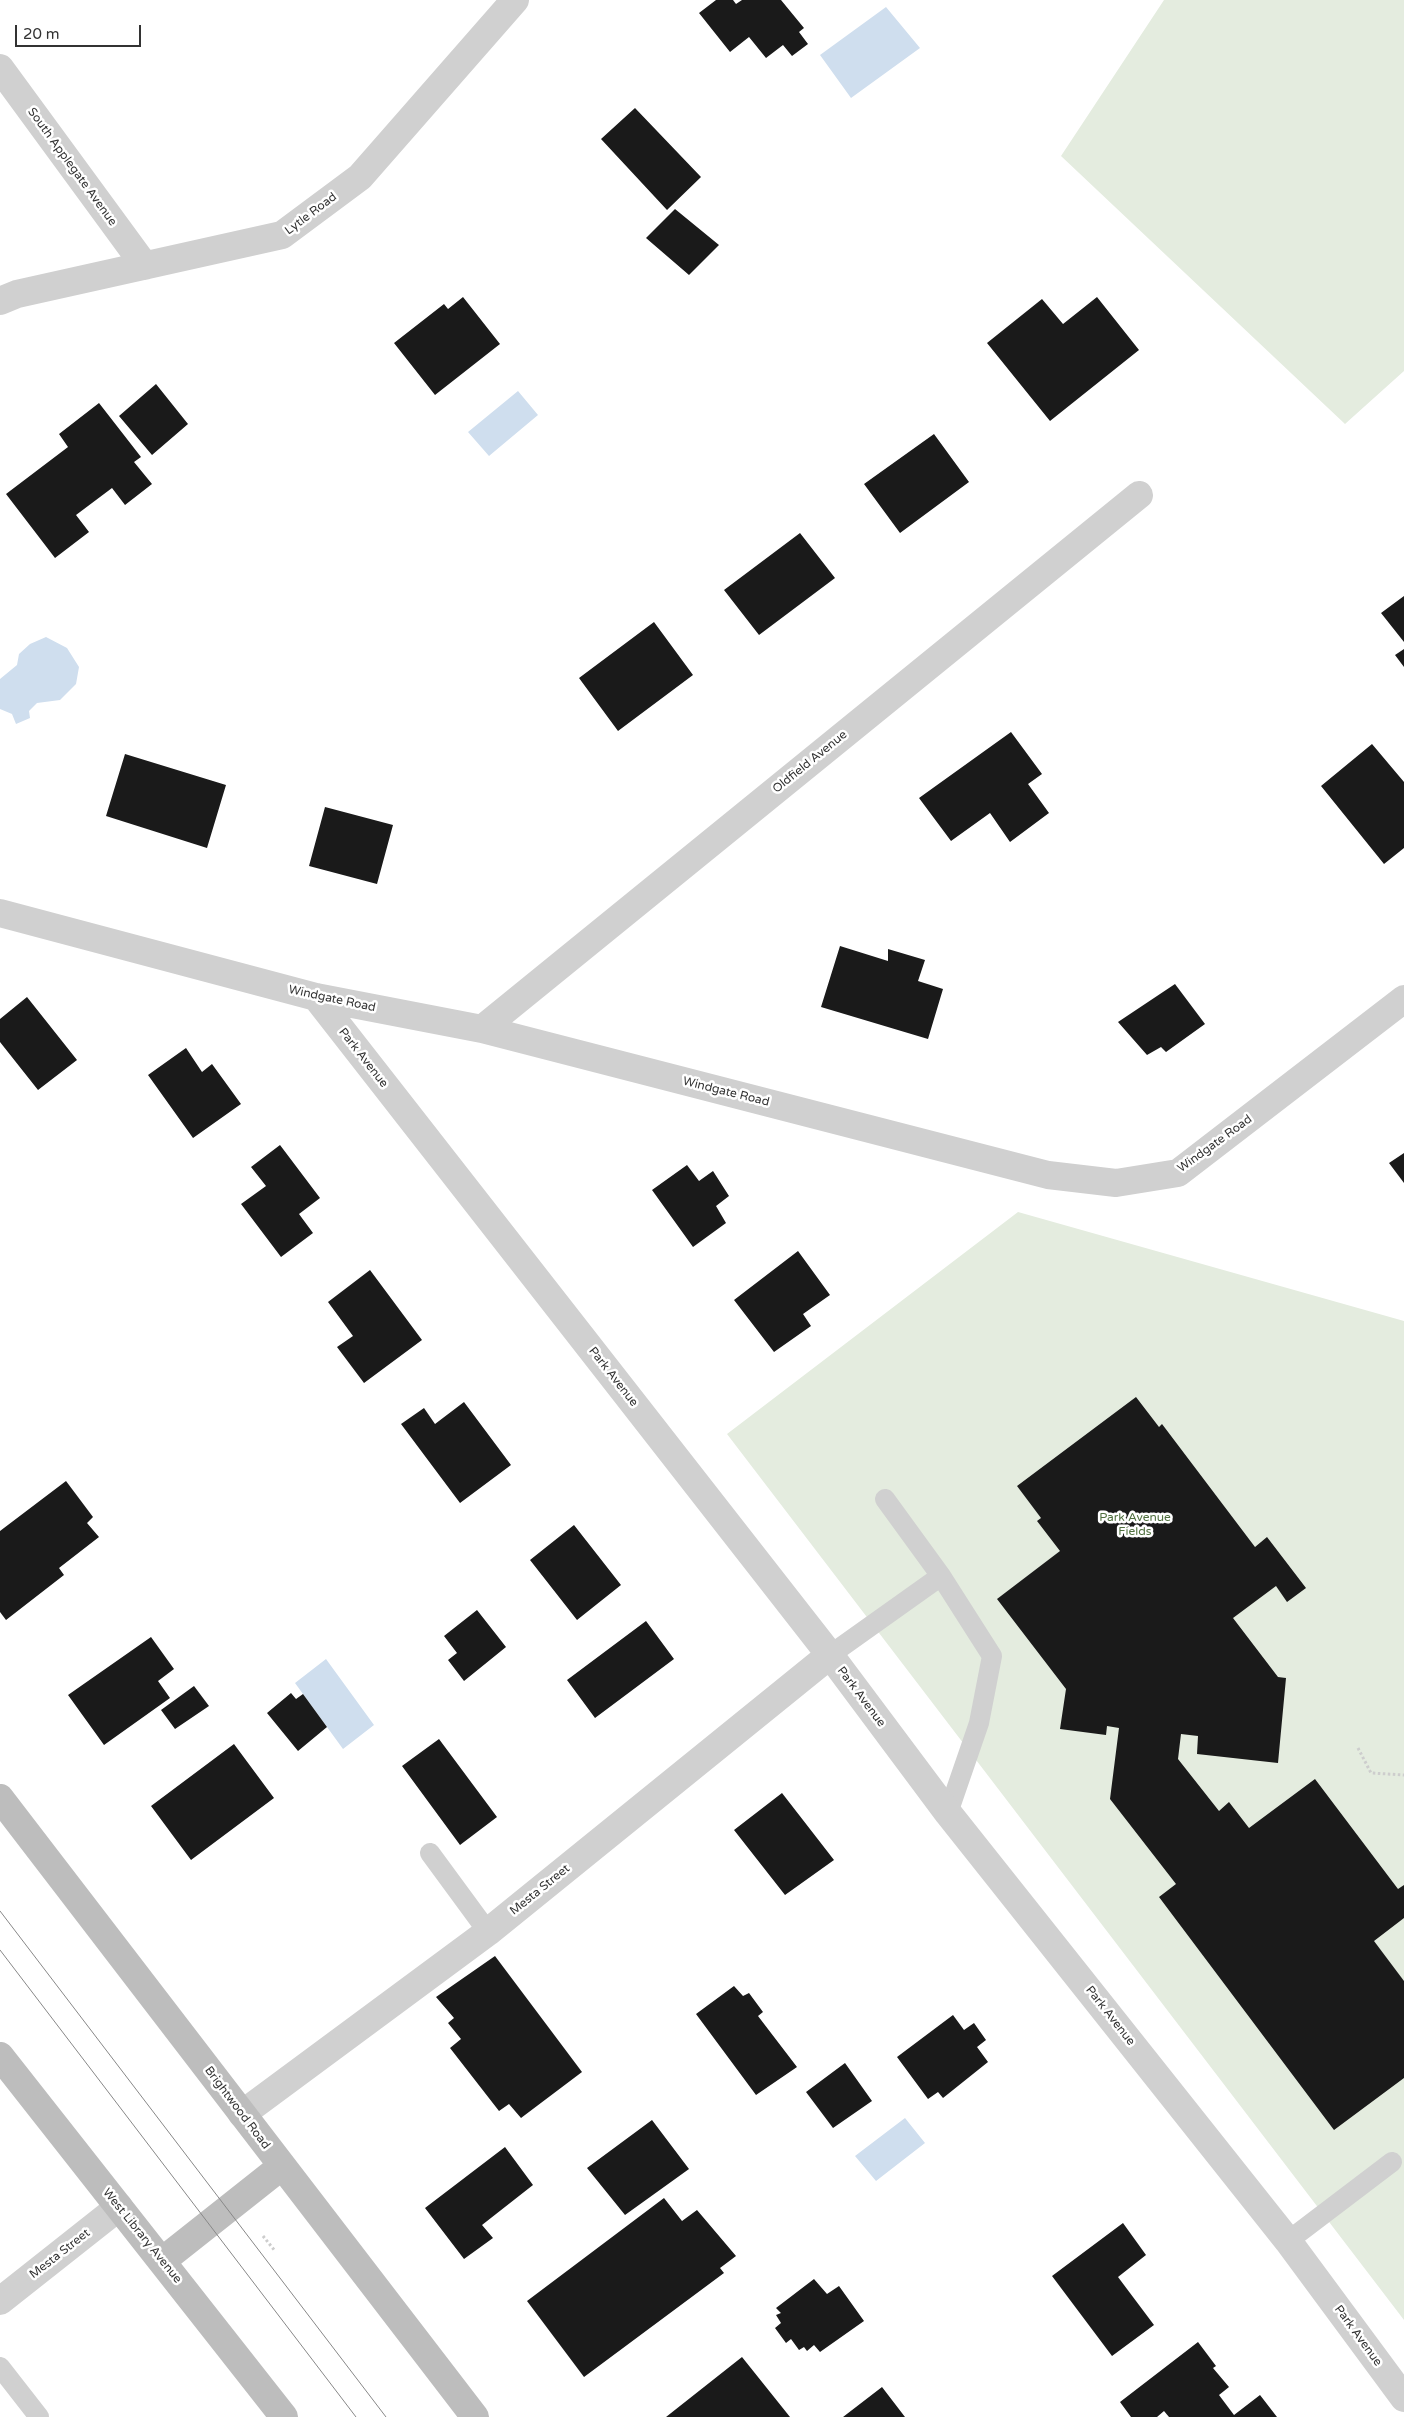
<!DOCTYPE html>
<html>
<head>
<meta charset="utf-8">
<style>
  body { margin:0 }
  #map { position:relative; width:1404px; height:2417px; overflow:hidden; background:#fff; font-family:"Varela Round",sans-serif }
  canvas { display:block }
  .scale { position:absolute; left:15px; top:25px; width:126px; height:22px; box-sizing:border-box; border:2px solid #333; border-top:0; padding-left:6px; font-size:15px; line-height:18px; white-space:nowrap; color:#333; -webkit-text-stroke:4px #fff; paint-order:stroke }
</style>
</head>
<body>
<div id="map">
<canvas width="1404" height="2417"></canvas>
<div class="scale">20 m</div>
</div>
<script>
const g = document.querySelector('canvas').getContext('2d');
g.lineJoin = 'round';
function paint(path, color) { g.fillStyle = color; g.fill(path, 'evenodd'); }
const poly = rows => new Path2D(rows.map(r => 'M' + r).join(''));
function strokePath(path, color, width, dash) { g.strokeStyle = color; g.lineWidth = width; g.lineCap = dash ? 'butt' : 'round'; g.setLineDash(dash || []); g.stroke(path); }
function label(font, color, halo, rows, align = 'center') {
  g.font = font + ' "Varela Round",sans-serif'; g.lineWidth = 5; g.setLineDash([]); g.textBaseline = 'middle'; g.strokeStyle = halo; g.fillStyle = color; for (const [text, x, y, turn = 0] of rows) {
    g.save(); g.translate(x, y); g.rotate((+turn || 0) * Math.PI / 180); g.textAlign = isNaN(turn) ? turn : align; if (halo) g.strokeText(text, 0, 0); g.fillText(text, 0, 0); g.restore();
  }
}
paint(poly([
  [1164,0,1404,0,1404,371,1345,424,1061,156],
  [1018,1212,1404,1321,1404,2320,727,1434]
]), '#e4ecdf');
paint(poly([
  [886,7,920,48,851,98,820,55],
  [518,391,538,415,489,456,468,432],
  [46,637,67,648,79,667,76,684,60,700,37,703,29,711,30,718,16,724,12,714,0,709,0,679,17,665,19,654,30,644],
  [326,1659,374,1725,343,1749,295,1683],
  [905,2118,925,2143,876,2181,855,2156]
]), '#cfdeee');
paint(poly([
  [716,0,733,0,736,4,742,0,781,0,804,28,799,32,808,44,792,56,783,45,766,58,749,37,730,52,699,13],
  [635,108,701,177,667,210,601,139],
  [675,209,719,245,689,275,646,238],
  [463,297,500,344,435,395,394,343,444,304,448,309],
  [1097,297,1139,350,1050,421,987,343,1042,299,1063,324],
  [156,384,188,424,152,455,119,416],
  [99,403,141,457,134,462,152,484,125,505,112,488,76,515,89,532,55,558,6,494,68,447,59,434],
  [934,434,969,482,900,533,864,484],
  [800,533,835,578,759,635,724,590],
  [1404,596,1404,642,1381,613],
  [654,622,693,675,618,731,579,678],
  [1404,649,1404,667,1395,655],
  [1011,732,1042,774,1028,784,1049,813,1010,842,990,813,951,841,919,798],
  [1372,744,1404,782,1404,848,1384,864,1321,786],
  [125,754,226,785,207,848,106,816],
  [325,807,393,825,377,884,309,866],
  [840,946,888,961,888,949,925,960,918,981,943,989,928,1039,821,1007],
  [1175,984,1205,1024,1166,1052,1161,1047,1147,1055,1118,1022],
  [27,997,77,1060,38,1090,0,1042,0,1019],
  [186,1048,202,1072,212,1064,241,1104,193,1138,148,1075],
  [280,1145,320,1198,299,1214,313,1233,281,1257,241,1204,266,1186,251,1167],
  [1404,1153,1404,1183,1389,1163],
  [687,1165,699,1181,713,1171,729,1196,716,1206,726,1223,693,1247,652,1190],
  [798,1251,830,1295,803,1314,811,1326,774,1352,734,1300],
  [370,1270,422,1340,364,1383,337,1347,353,1336,328,1302],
  [1136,1397,1159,1427,1162,1424,1255,1547,1267,1537,1306,1588,1287,1602,1276,1586,1233,1618,1278,1677,1286,1678,1278,1763,1197,1754,1198,1736,1181,1734,1178,1759,1219,1811,1229,1802,1249,1828,1315,1779,1398,1889,1404,1885,1404,1918,1374,1941,1404,1981,1404,2078,1334,2130,1159,1897,1176,1884,1110,1799,1119,1728,1107,1726,1106,1735,1060,1729,1066,1689,997,1599,1060,1551,1037,1521,1041,1518,1017,1486],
  [464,1402,511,1465,460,1503,401,1424,424,1408,435,1424],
  [66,1481,93,1517,87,1523,99,1537,59,1568,64,1575,6,1620,0,1612,0,1531],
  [574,1525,621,1585,577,1620,530,1560],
  [477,1610,506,1647,464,1681,448,1660,457,1653,444,1636],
  [646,1621,674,1659,595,1718,567,1680],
  [151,1637,174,1669,158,1681,170,1698,104,1745,68,1695],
  [194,1686,209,1706,175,1729,161,1710],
  [291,1693,296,1699,303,1694,327,1727,298,1751,267,1713],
  [439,1739,497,1817,460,1845,402,1766],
  [234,1744,274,1798,191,1860,151,1806],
  [782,1793,834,1860,785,1895,734,1830],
  [495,1956,582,2072,521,2118,509,2104,499,2111,450,2048,461,2039,448,2023,454,2018,436,1997],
  [734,1986,743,1996,749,1993,763,2012,758,2016,797,2067,756,2095,696,2014],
  [953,2015,964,2030,974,2023,986,2040,977,2047,988,2062,943,2098,938,2092,928,2099,897,2057],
  [845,2063,872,2101,833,2128,806,2092],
  [652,2120,689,2169,625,2215,587,2168],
  [505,2147,533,2185,482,2225,493,2238,464,2259,425,2208],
  [664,2198,682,2221,697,2210,736,2256,720,2268,724,2273,584,2377,527,2301],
  [1123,2223,1146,2255,1118,2277,1154,2325,1112,2356,1052,2276],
  [814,2279,827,2294,839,2286,864,2321,820,2352,814,2345,807,2351,804,2347,799,2350,791,2339,786,2343,775,2328,781,2323,776,2315,781,2313,776,2308],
  [1198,2342,1216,2366,1213,2368,1229,2387,1219,2395,1234,2415,1260,2395,1277,2417,1169,2417,1164,2411,1157,2417,1131,2417,1120,2402],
  [742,2357,790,2417,666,2417],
  [882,2387,905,2417,843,2417]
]), '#1a1a1a');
strokePath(poly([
  [1358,1748,1371,1773,1404,1775],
  [263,2236,275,2251]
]), '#cdcdcd', 3, [2.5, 2.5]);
strokePath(poly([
  [885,1499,941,1576,992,1656,979,1723,948,1813],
  [830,1655,941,1576],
  [430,1853,488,1932],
  [1288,2241,1392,2162],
  [0,2367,39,2417]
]), '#d0d0d0', 20);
strokePath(poly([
  [0,68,145,266],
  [0,301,17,294,282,235,360,177,515,0],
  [0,913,316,997,482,1029,1048,1175,1116,1183,1178,1173,1404,999],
  [316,997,830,1655,948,1813,1288,2241,1404,2398],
  [482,1029,1139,495],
  [242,2114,488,1932,830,1655],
  [0,2301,119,2207]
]), '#d0d0d0', 28);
strokePath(poly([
  [0,1798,475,2417],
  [0,2056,284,2417],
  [162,2261,282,2166]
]), '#bdbdbd', 28);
strokePath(poly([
  [0,1911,386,2417],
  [0,1950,356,2417]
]), '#888', 1);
label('12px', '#333', '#fff', [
  ["South Applegate Avenue",72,167,54],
  ["Lytle Road",311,214,-37],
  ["Oldfield Avenue",810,762,-39],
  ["Windgate Road",332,999,12],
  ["Park Avenue",363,1058,52],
  ["Windgate Road",726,1092,14],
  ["Windgate Road",1215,1144,-36],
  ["Park Avenue",613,1377,52],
  ["Park Avenue",861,1697,53],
  ["Mesta Street",540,1890,-39],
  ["Park Avenue",1110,2016,52],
  ["Brightwood Road",237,2108,53],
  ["West Library Avenue",142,2236,51],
  ["Mesta Street",60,2254,-38],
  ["Park Avenue",1358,2336,54]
]);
label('12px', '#50703f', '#fff', [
  ["Park Avenue",1135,1518],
  ["Fields",1135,1532]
]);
</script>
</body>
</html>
